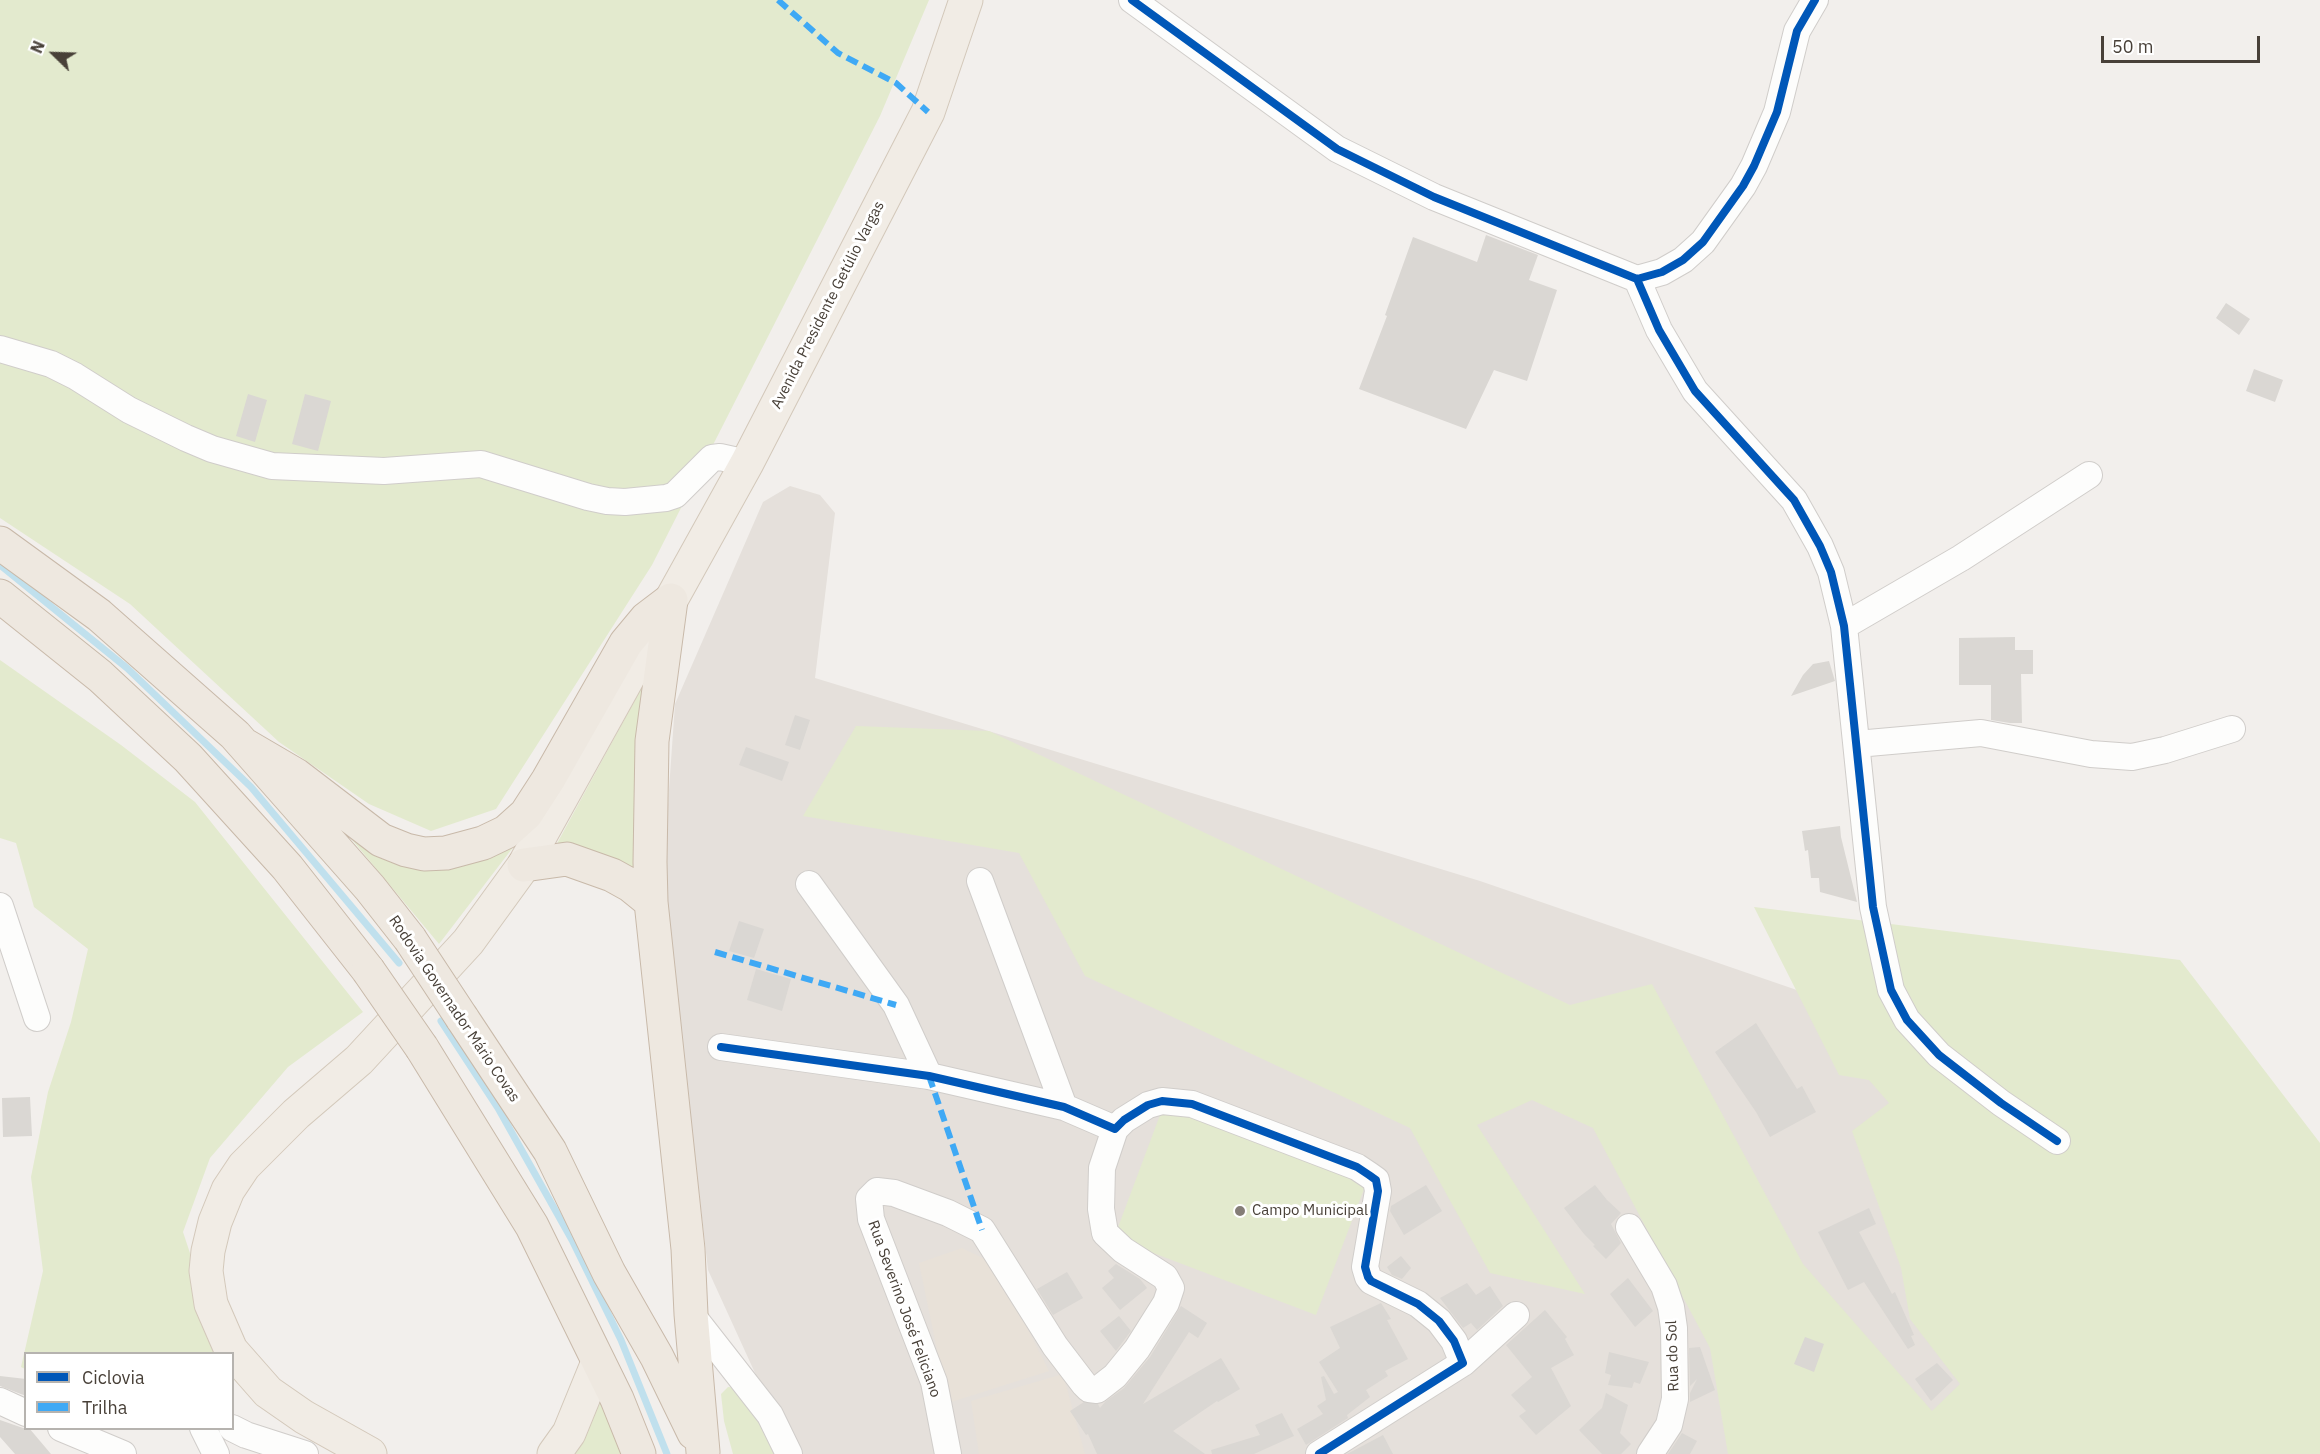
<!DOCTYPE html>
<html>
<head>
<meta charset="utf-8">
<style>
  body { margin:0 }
  #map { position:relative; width:2320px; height:1454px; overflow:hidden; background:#f2efec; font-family:"IBM Plex Sans",sans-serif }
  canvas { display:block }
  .legend { position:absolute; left:24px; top:1352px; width:210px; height:78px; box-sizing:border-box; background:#fff; border:2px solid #b6b3af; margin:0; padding:8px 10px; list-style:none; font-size:18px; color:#484038 }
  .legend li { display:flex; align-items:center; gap:12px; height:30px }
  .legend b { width:30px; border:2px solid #b6b3af }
  .north { position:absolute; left:24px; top:24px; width:60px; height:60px; -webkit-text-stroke:4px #fff; paint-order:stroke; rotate:293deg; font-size:16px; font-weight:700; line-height:24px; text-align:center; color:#484038 }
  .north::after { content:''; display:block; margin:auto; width:21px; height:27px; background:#484038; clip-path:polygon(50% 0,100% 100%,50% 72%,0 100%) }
  .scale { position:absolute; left:2101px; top:36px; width:159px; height:27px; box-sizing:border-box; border:3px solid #484038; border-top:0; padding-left:8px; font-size:18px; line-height:21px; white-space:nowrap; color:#484038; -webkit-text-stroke:4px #fff; paint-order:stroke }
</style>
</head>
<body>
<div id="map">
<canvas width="2320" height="1454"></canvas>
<ul class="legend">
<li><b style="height:8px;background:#0057b8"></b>Ciclovia</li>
<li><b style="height:8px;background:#3fa9f5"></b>Trilha</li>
</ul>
<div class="north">N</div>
<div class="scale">50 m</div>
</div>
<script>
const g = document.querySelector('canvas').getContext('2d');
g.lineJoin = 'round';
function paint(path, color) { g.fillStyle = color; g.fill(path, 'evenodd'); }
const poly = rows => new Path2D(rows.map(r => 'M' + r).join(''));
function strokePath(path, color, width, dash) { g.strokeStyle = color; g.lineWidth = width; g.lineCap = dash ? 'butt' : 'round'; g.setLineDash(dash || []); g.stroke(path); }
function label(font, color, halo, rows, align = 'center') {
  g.font = font + ' "IBM Plex Sans",sans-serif'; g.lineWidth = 6; g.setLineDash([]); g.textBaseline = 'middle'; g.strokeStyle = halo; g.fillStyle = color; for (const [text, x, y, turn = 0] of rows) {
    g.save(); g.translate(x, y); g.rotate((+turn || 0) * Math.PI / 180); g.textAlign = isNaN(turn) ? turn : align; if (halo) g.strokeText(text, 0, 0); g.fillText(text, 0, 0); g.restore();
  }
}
paint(poly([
  [790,486,820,495,835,513,815,678,1480,881,2320,1170,2320,1454,792,1454,708,1270,663,875,675,704,763,502]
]), '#e5e0db');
paint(poly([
  [962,1248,995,1264,1049,1371,948,1403,919,1263],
  [1063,1374,1085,1454,979,1454,971,1401]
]), '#e8e1d8');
paint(poly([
  [0,0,929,0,880,116,652,565,496,809,431,831,369,804,279,742,130,604,0,518],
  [0,660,121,745,195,802,363,1012,288,1067,210,1158,183,1232,223,1353,26,1354,25,1369,21,1367,43,1271,31,1177,48,1092,71,1022,88,949,34,907,16,843,0,838],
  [648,676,634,776,634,874,554,849],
  [856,726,989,731,1570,1005,1652,984,1803,1264,1932,1411,1960,1384,1910,1319,1901,1268,1852,1131,1889,1103,1869,1080,1839,1075,1754,907,2180,960,2320,1143,2320,1454,1728,1454,1710,1348,1593,1128,1532,1100,1477,1125,1585,1294,1490,1273,1410,1128,1085,976,1019,853,803,816],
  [328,811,384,850,534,820,439,944],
  [1163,1107,1366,1184,1316,1315,1114,1238],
  [598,1386,624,1454,569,1454],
  [728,1387,738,1388,780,1454,733,1454,724,1421,721,1394]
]), '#e3eace');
strokePath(poly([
  [0,565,127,668,251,787,399,963],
  [441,1021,498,1108,572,1240,621,1340,667,1454]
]), '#c0e0ed', 7);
paint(poly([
  [1486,235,1538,255,1529,280,1557,290,1527,381,1494,370,1466,429,1359,389,1387,316,1385,315,1413,237,1477,262],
  [2226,303,2250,319,2239,335,2216,318],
  [2254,369,2283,380,2275,402,2246,391],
  [248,394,267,400,255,442,236,436],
  [305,394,331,401,318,451,292,444],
  [2015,637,2015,650,2033,650,2033,674,2021,674,2022,723,2010,723,1991,720,1991,685,1959,685,1959,638],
  [1829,661,1835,681,1791,696,1803,675,1813,664],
  [795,715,810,720,800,750,785,745],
  [746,747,789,762,782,781,739,765],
  [1840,826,1841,837,1857,902,1820,892,1819,878,1811,878,1808,850,1805,851,1802,831],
  [739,921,764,929,754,958,729,951],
  [756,969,791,979,782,1011,747,1000],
  [1756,1023,1797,1089,1802,1086,1816,1112,1770,1137,1756,1112,1715,1052],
  [30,1097,32,1136,3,1137,2,1098],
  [1426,1185,1442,1211,1404,1235,1390,1211,1391,1206],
  [1595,1185,1607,1200,1621,1213,1611,1224,1621,1243,1606,1259,1593,1246,1595,1245,1584,1234,1564,1208],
  [1869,1208,1876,1224,1859,1232,1892,1294,1895,1292,1914,1335,1911,1336,1915,1345,1908,1349,1864,1282,1848,1290,1818,1232],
  [1401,1256,1411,1268,1402,1279,1392,1275,1387,1267],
  [1116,1264,1140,1279,1147,1288,1120,1310,1102,1288,1114,1278,1108,1271],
  [1067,1272,1083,1298,1053,1315,1037,1289],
  [1628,1278,1653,1311,1635,1327,1610,1294],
  [1467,1283,1476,1295,1490,1286,1503,1306,1477,1330,1471,1323,1463,1328,1440,1298],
  [1381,1303,1391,1319,1387,1320,1408,1359,1385,1371,1388,1376,1366,1390,1370,1397,1347,1415,1348,1418,1306,1445,1297,1429,1323,1414,1317,1406,1326,1400,1321,1377,1324,1376,1334,1394,1338,1392,1319,1362,1340,1348,1330,1327],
  [1181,1306,1207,1323,1198,1338,1189,1332,1143,1404,1221,1358,1240,1389,1218,1402,1217,1401,1173,1431,1205,1454,1097,1454,1088,1434,1086,1435,1070,1411,1084,1402,1098,1404,1100,1408,1105,1402,1124,1388,1150,1357],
  [1545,1310,1567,1337,1565,1339,1574,1355,1551,1368,1571,1406,1536,1435,1519,1416,1526,1411,1511,1395,1532,1377,1506,1345],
  [1119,1316,1131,1331,1116,1351,1100,1331],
  [1805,1337,1824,1344,1814,1372,1794,1364],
  [1700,1347,1715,1390,1690,1402,1690,1393,1697,1379,1690,1386,1689,1348],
  [1609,1352,1649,1362,1640,1384,1634,1382,1632,1388,1608,1385,1611,1375,1605,1373],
  [1937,1363,1953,1380,1931,1401,1915,1379],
  [0,1376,26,1379,26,1396,0,1386],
  [1606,1393,1628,1405,1620,1433,1631,1444,1621,1454,1602,1454,1579,1430,1602,1408],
  [1282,1413,1294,1436,1254,1454,1212,1454,1211,1450,1260,1435,1255,1425],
  [0,1420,23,1428,29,1428,51,1454,15,1454,0,1437],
  [1682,1433,1697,1441,1690,1454,1668,1454],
  [1383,1435,1393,1454,1347,1454,1349,1453]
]), '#dad7d3');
const minor = poly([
  [1132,0,1337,149,1434,197,1637,279,1662,272,1683,260,1703,242,1743,186,1754,166,1777,112,1797,31,1815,0],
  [1637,279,1659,330,1695,391,1794,500,1820,546,1831,572,1844,626,1873,907,1891,990,1907,1020,1939,1055,2001,1103,2057,1141],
  [0,349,51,364,75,376,129,410,186,438,212,449,272,466,384,471,481,464,588,497,607,501,625,502,666,498,675,495,712,458,720,457,747,463],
  [1844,626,1961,558,2089,475],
  [1857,744,1981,733,2091,754,2132,757,2165,750,2232,729],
  [980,881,1064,1107],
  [809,884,896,1005,929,1076],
  [0,906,37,1018],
  [721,1047,929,1076,1064,1107,1115,1129,1124,1120,1148,1105,1162,1101,1192,1104,1357,1167,1369,1175,1376,1180,1378,1191,1365,1267,1368,1277,1371,1281,1418,1304,1439,1321,1454,1341,1463,1363,1319,1454],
  [1629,1227,1664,1286,1671,1307,1674,1328,1675,1399,1669,1425,1650,1454],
  [691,1314,770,1415,789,1454],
  [1463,1363,1516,1315],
  [0,1401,26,1413],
  [61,1428,123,1454],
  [203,1428,216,1454],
  [232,1428,246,1435,305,1454],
  [948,1454,934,1382,871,1219,869,1199,877,1191,894,1193,948,1213,982,1230,1055,1346,1084,1384,1089,1389,1097,1390,1115,1376,1137,1349,1166,1303,1171,1288,1165,1277,1123,1250,1105,1233,1101,1209,1102,1168,1115,1129]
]);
const primary = poly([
  [370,1454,304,1417,268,1392,231,1350,211,1304,206,1271,208,1251,215,1222,228,1190,244,1166,296,1114,359,1060,468,942,524,865,747,463,928,112,966,0],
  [554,1454,569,1433,598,1362]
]);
const trunk = poly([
  [0,543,99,615,235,735,370,888,410,939],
  [0,596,100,676,188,758,287,867,368,970],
  [671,600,652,741,650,862,651,902,688,1249,691,1314,703,1452],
  [243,744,296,775,381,840,406,850,424,854,446,853,483,843,506,832,526,814,548,780,626,643,646,619,671,600],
  [524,865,567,859,612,875,630,885,651,902],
  [462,1018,550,1151,609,1273,657,1357,694,1433],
  [422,1048,532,1226,617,1399,639,1454]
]);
strokePath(minor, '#d0cdca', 28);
strokePath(primary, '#d3c8ba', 35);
strokePath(trunk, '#c8b9a9', 35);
strokePath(minor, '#fdfdfc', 26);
strokePath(primary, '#f1ece5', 33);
strokePath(trunk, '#eee8e0', 33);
const trunkBridge = poly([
  [410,939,462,1018],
  [368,970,422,1048]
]);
strokePath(trunkBridge, '#c8b9a9', 35, []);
strokePath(trunkBridge, '#eee8e0', 33);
strokePath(poly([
  [778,0,838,53,896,83,928,112],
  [715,952,896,1005],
  [929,1076,982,1230]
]), '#3fa9f5', 6, [12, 6]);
strokePath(poly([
  [1132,0,1337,149,1434,197,1637,279,1662,272,1683,260,1703,242,1743,186,1754,166,1777,112,1797,31,1815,0],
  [1637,279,1659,330,1695,391,1794,500,1820,546,1831,572,1844,626,1873,907,1891,990,1907,1020,1939,1055,2001,1103,2057,1141],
  [721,1047,929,1076,1064,1107,1115,1129,1124,1120,1148,1105,1162,1101,1192,1104,1357,1167,1369,1175,1376,1180,1378,1191,1365,1267,1368,1277,1371,1281,1418,1304,1439,1321,1454,1341,1463,1363,1319,1454]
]), '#0057b8', 8);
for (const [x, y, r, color] of [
  [1240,1211,6,"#847d77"]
]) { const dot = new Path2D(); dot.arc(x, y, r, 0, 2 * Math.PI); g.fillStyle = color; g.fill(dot); strokePath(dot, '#fff', 2); }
label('15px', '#484038', '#fff', [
  ["Avenida Presidente Getúlio Vargas",828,305,-63],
  ["Rodovia Governador Mário Covas",454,1009,56],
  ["Rua Severino José Feliciano",904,1309,70],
  ["Rua do Sol",1673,1356,-92]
]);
label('15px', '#484038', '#fff', [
  ["Campo Municipal",1252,1211]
], 'left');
</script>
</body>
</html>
